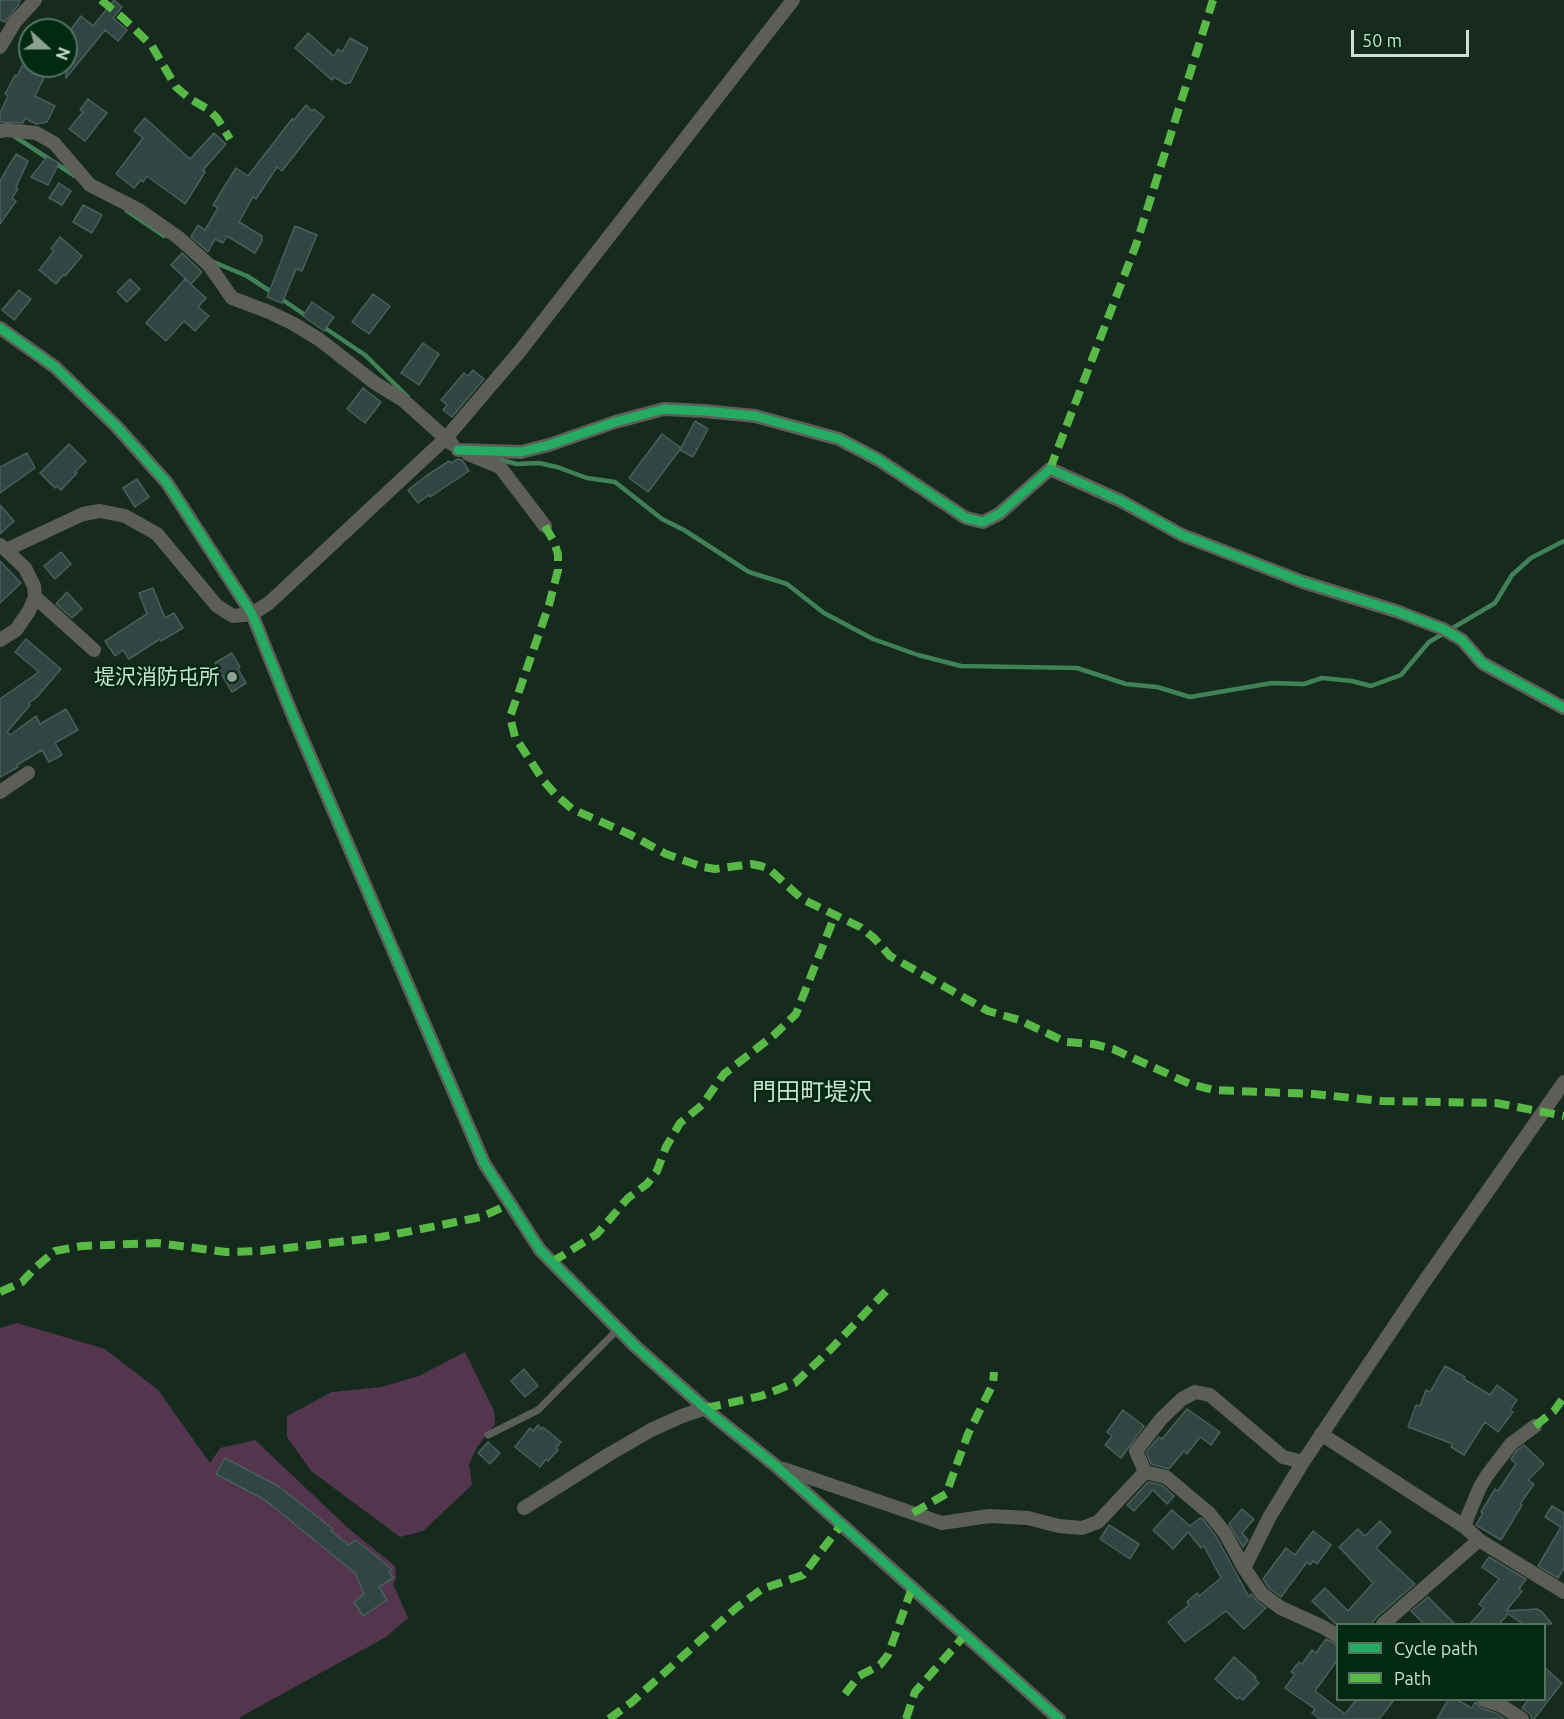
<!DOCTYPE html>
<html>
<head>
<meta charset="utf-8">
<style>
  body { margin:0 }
  #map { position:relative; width:1564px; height:1719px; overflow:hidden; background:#162b1e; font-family:Ubuntu,sans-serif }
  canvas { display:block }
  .legend { position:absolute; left:1336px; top:1623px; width:210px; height:78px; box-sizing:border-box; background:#022a13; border:2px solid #52735f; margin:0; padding:8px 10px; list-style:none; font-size:18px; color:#cbe0d1 }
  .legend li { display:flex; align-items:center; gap:12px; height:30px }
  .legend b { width:30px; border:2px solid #52735f }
  .north { position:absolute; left:18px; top:18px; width:60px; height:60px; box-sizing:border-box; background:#022a13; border:2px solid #52735f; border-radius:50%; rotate:111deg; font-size:16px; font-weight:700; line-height:24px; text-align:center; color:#cbe0d1 }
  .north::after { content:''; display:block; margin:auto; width:21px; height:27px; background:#8ca192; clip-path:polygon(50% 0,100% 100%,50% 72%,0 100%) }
  .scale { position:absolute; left:1351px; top:30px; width:118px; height:27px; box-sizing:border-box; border:3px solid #cbe0d1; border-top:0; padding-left:8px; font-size:18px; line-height:21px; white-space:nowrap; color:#cbe0d1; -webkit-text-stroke:4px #022a13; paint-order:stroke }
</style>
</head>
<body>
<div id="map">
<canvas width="1564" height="1719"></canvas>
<ul class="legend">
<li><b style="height:8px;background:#26ab63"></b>Cycle path</li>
<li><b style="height:8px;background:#58b947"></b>Path</li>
</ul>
<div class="north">N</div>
<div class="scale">50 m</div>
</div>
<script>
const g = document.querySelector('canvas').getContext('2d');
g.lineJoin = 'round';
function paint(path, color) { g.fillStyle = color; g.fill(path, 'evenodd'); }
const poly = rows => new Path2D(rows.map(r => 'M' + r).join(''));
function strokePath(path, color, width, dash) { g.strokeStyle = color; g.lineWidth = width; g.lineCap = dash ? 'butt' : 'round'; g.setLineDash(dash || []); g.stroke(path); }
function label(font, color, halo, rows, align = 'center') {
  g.font = font + ' Ubuntu,"Noto Sans JP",sans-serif'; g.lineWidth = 5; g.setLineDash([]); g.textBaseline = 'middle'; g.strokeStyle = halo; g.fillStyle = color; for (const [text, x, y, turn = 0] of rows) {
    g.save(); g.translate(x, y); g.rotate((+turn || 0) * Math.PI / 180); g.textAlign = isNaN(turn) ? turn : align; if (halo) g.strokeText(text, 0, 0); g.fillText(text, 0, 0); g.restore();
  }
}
paint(poly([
  [17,1323,105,1349,158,1390,210,1463,220,1448,255,1440,348,1528,395,1566,396,1578,393,1584,408,1618,386,1637,242,1716,239,1719,0,1719,0,1328],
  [465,1352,494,1411,495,1424,477,1447,469,1464,472,1485,423,1531,400,1537,311,1471,287,1437,287,1416,332,1392,381,1387,419,1376]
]), '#53354e');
strokePath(poly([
  [14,136,75,176],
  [127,211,164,236],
  [211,261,247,276,273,293],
  [280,298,308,317],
  [322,326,365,355,408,397],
  [497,459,517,464,539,463,557,467,587,478,615,482,662,519,684,530,749,572,787,584,824,613,873,639,918,655,961,666,1077,668,1126,684,1157,687,1190,697,1272,683,1304,684,1322,678,1352,681,1371,686,1401,675,1429,642,1495,603,1512,575,1531,558,1564,541]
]), '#418157', 4.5);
const building = poly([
  [0,0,20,0,19,4,5,22,0,20,0,0],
  [114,0,122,7,113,18,127,30,118,41,105,30,66,78,66,36,81,16,93,26,114,0],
  [308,33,334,56,338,49,342,52,350,38,368,48,350,83,348,82,346,84,334,77,332,80,295,48,308,33],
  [22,66,50,66,35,96,55,106,47,122,36,124,25,118,23,123,0,122,0,113,8,96,5,94,15,75,17,76,22,66],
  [88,99,107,113,85,141,69,129,83,112,80,110,88,99],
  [306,105,312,111,314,109,324,117,282,171,277,167,256,199,253,197,239,222,262,236,262,241,255,253,227,236,223,243,215,239,208,252,191,237,198,225,205,230,218,208,213,205,236,168,248,176,292,119,294,120,306,105],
  [145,118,190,159,214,133,226,144,203,170,205,172,185,204,147,176,143,182,141,180,134,188,116,174,143,138,134,131,145,118],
  [16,154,28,161,16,187,18,189,12,198,16,201,0,224,0,181,16,154],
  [47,157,59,163,48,185,31,177,47,157],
  [59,183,71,191,62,205,49,198,59,183],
  [83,205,102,215,92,233,73,222,83,205],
  [295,226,317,235,302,271,296,269,282,303,267,297,295,226],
  [60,237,82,256,65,276,63,275,56,284,39,270,54,251,51,249,60,237],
  [182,253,202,272,191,284,171,265,182,253],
  [130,279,140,289,127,302,117,292,130,279],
  [185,279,206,298,198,307,209,316,195,331,184,321,166,341,146,323,185,279],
  [19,290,31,299,14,320,2,310,19,290],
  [373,294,390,306,369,334,352,322,373,294],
  [312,302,334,317,324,331,303,316,312,302],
  [423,343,439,354,419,385,401,373,423,343],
  [473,370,484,379,452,417,443,410,447,405,441,400,464,373,468,376,473,370],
  [363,388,381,402,365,423,347,409,363,388],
  [695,421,708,429,693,457,680,450,695,421],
  [662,434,681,448,648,492,629,478,662,434],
  [69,444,86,461,75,472,77,473,61,490,57,486,55,488,40,473,69,444],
  [27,453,35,468,0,493,0,467,27,453],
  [458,459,462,460,469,471,430,497,429,495,418,503,408,490,426,476,449,461,451,463,458,459],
  [137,479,149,497,135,507,123,488,137,479],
  [0,505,14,521,0,534,0,505],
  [61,552,71,564,55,579,44,566,61,552],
  [0,561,21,583,0,603,0,561],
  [153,588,165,618,174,613,183,628,161,641,160,639,129,659,123,650,115,656,105,641,147,614,139,593,153,588],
  [67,592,82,609,72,618,56,604,67,592],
  [26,639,61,669,36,698,29,703,30,705,7,732,10,735,36,716,40,724,66,709,78,730,55,743,62,755,49,762,42,750,17,765,18,767,0,777,0,699,39,672,15,652,26,639],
  [232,653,240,667,238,669,246,683,232,692,215,663,232,653],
  [1445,1366,1465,1377,1464,1379,1490,1395,1497,1385,1517,1400,1510,1410,1513,1412,1498,1432,1485,1422,1464,1455,1451,1447,1453,1444,1408,1427,1416,1405,1420,1406,1426,1390,1430,1392,1445,1366],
  [524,1369,538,1386,525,1397,511,1381,524,1369],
  [1187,1409,1220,1432,1211,1445,1200,1437,1187,1454,1184,1451,1169,1469,1151,1464,1146,1452,1159,1437,1162,1439,1187,1409],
  [1123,1410,1144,1426,1121,1458,1105,1445,1112,1436,1107,1432,1123,1410],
  [538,1425,541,1429,543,1427,561,1442,556,1448,558,1450,548,1461,546,1459,540,1467,515,1447,530,1428,533,1431,538,1425],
  [488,1442,500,1453,490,1464,478,1453,488,1442],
  [1524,1445,1544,1464,1528,1480,1534,1484,1520,1504,1522,1505,1501,1540,1476,1525,1483,1513,1481,1512,1495,1489,1498,1491,1516,1464,1511,1459,1517,1450,1524,1445],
  [225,1458,278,1486,333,1529,331,1531,349,1545,355,1540,375,1555,392,1570,389,1572,393,1578,379,1587,387,1600,363,1616,354,1602,364,1594,355,1573,265,1500,216,1474,225,1458],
  [1148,1482,1162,1485,1174,1496,1167,1504,1153,1490,1134,1511,1127,1505,1148,1482],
  [1552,1506,1564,1513,1564,1568,1558,1578,1538,1566,1561,1527,1545,1517,1552,1506],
  [1242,1509,1254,1519,1242,1533,1248,1540,1243,1547,1229,1524,1242,1509],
  [1172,1510,1190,1526,1200,1518,1203,1519,1217,1538,1249,1597,1251,1594,1257,1601,1266,1608,1244,1629,1226,1611,1185,1642,1168,1622,1189,1605,1187,1602,1197,1593,1199,1596,1221,1578,1204,1546,1201,1548,1188,1532,1173,1549,1153,1530,1172,1510],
  [1380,1521,1391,1532,1376,1548,1415,1584,1377,1617,1371,1624,1336,1624,1312,1601,1325,1588,1348,1611,1373,1583,1339,1547,1358,1529,1365,1536,1380,1521],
  [1109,1525,1139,1544,1130,1559,1100,1539,1109,1525],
  [1313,1531,1331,1545,1317,1564,1313,1561,1310,1565,1307,1562,1281,1597,1269,1588,1263,1579,1286,1548,1295,1555,1313,1531],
  [1489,1557,1526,1579,1519,1589,1522,1591,1506,1611,1537,1609,1542,1612,1552,1624,1523,1624,1508,1614,1499,1624,1470,1624,1484,1608,1479,1604,1499,1579,1482,1567,1489,1557],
  [1428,1597,1455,1624,1424,1624,1411,1611,1428,1597],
  [1326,1639,1338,1645,1338,1659,1315,1691,1345,1714,1356,1700,1394,1700,1379,1719,1320,1719,1312,1713,1315,1709,1285,1688,1295,1674,1291,1672,1299,1662,1302,1664,1312,1650,1316,1653,1326,1639],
  [1234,1657,1256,1677,1254,1678,1259,1683,1243,1700,1239,1697,1237,1699,1215,1679,1234,1657],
  [1545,1668,1562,1683,1534,1719,1532,1719,1530,1714,1522,1708,1528,1700,1545,1700,1545,1668],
  [1448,1700,1457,1700,1472,1708,1475,1702,1481,1708,1496,1713,1505,1719,1437,1719,1448,1700]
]);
paint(building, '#314542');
strokePath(building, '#4a5e5b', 1.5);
strokePath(poly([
  [488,1435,538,1410,618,1329]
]), '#5d5e57', 7);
strokePath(poly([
  [0,47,15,22,35,0],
  [0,131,7,130,36,133,54,143,90,185,139,210,179,238,209,265,232,298,269,312,294,324,320,340,375,383,403,400,452,444],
  [0,328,55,367,117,427,167,483,252,614,292,714,484,1163,540,1250,636,1347,715,1417,776,1466,1059,1719],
  [458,450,521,452,549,445,615,422,664,409,705,411,755,416,839,439,879,460,966,518,983,522,999,514,1050,469,1121,501,1182,535,1303,582,1396,611,1443,629,1462,640,1482,663,1564,708],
  [468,454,500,467,545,526],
  [0,545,6,550,83,514,100,511,125,516,157,534,217,606,233,616,252,614,269,603,446,438,520,351,793,0],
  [35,597,94,650],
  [0,640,16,630,29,611,35,597,34,586,25,568,6,550],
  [0,792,28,773],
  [1535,1426,1511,1444,1488,1474,1480,1487,1467,1518,1465,1527,1479,1540,1564,1592],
  [1321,1434,1465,1527],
  [784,1469,942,1523,989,1516,1028,1518,1059,1526,1082,1528,1098,1522,1145,1472,1166,1477,1209,1513,1225,1533,1244,1568,1270,1516,1303,1462,1422,1285,1564,1082],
  [1145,1472,1136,1451,1162,1418,1182,1399,1195,1392,1210,1395,1283,1457,1303,1462],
  [524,1508,608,1455,651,1430,682,1416,706,1408],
  [1244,1568,1262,1594,1281,1608,1323,1627,1338,1636],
  [1383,1624,1479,1540],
  [1484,1700,1500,1705,1522,1719]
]), '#5d5e57', 14);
strokePath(poly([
  [101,0,123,18,152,46,176,87,190,99,208,109,217,118,230,139],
  [1050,469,1136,245,1213,0],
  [545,526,554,542,558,554,558,570,549,605,510,717,515,737,543,780,556,795,572,809,631,835,666,854,703,867,715,869,751,864,761,866,769,869,802,899,860,927,874,938,890,956,988,1011,1019,1020,1066,1042,1093,1044,1113,1049,1190,1084,1214,1090,1313,1094,1382,1101,1496,1103,1564,1116],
  [552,1262,597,1234,628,1198,647,1184,657,1171,666,1147,680,1123,702,1105,724,1074,774,1035,796,1014,835,915],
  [0,1292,22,1282,35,1268,55,1251,82,1246,157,1243,226,1252,261,1251,381,1237,481,1217,510,1204],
  [706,1408,761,1396,795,1383,829,1351,890,1287],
  [1535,1426,1554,1411,1564,1397],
  [913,1513,946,1494,968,1434,993,1384,994,1372],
  [845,1694,859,1676,880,1665,888,1655,912,1588],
  [609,1719,632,1702,736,1608,762,1589,803,1575,841,1525],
  [906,1719,915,1692,965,1635]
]), '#58b947', 8, [15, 8]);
strokePath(poly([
  [0,328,55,367,117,427,167,483,252,614,292,714,484,1163,540,1250,636,1347,715,1417,776,1466,1059,1719],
  [458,450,521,452,549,445,615,422,664,409,705,411,755,416,839,439,879,460,966,518,983,522,999,514,1050,469,1121,501,1182,535,1303,582,1396,611,1443,629,1462,640,1482,663,1564,708]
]), '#26ab63', 9);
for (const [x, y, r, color] of [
  [232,677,6,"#8ca192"]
]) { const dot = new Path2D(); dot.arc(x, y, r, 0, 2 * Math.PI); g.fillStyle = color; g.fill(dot); strokePath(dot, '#022a13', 2); }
label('21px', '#cbe0d1', '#022a13', [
  ["堤沢消防屯所",220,677]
], 'right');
label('24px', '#cbe0d1', '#022a13', [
  ["門田町堤沢",812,1092]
]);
</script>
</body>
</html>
